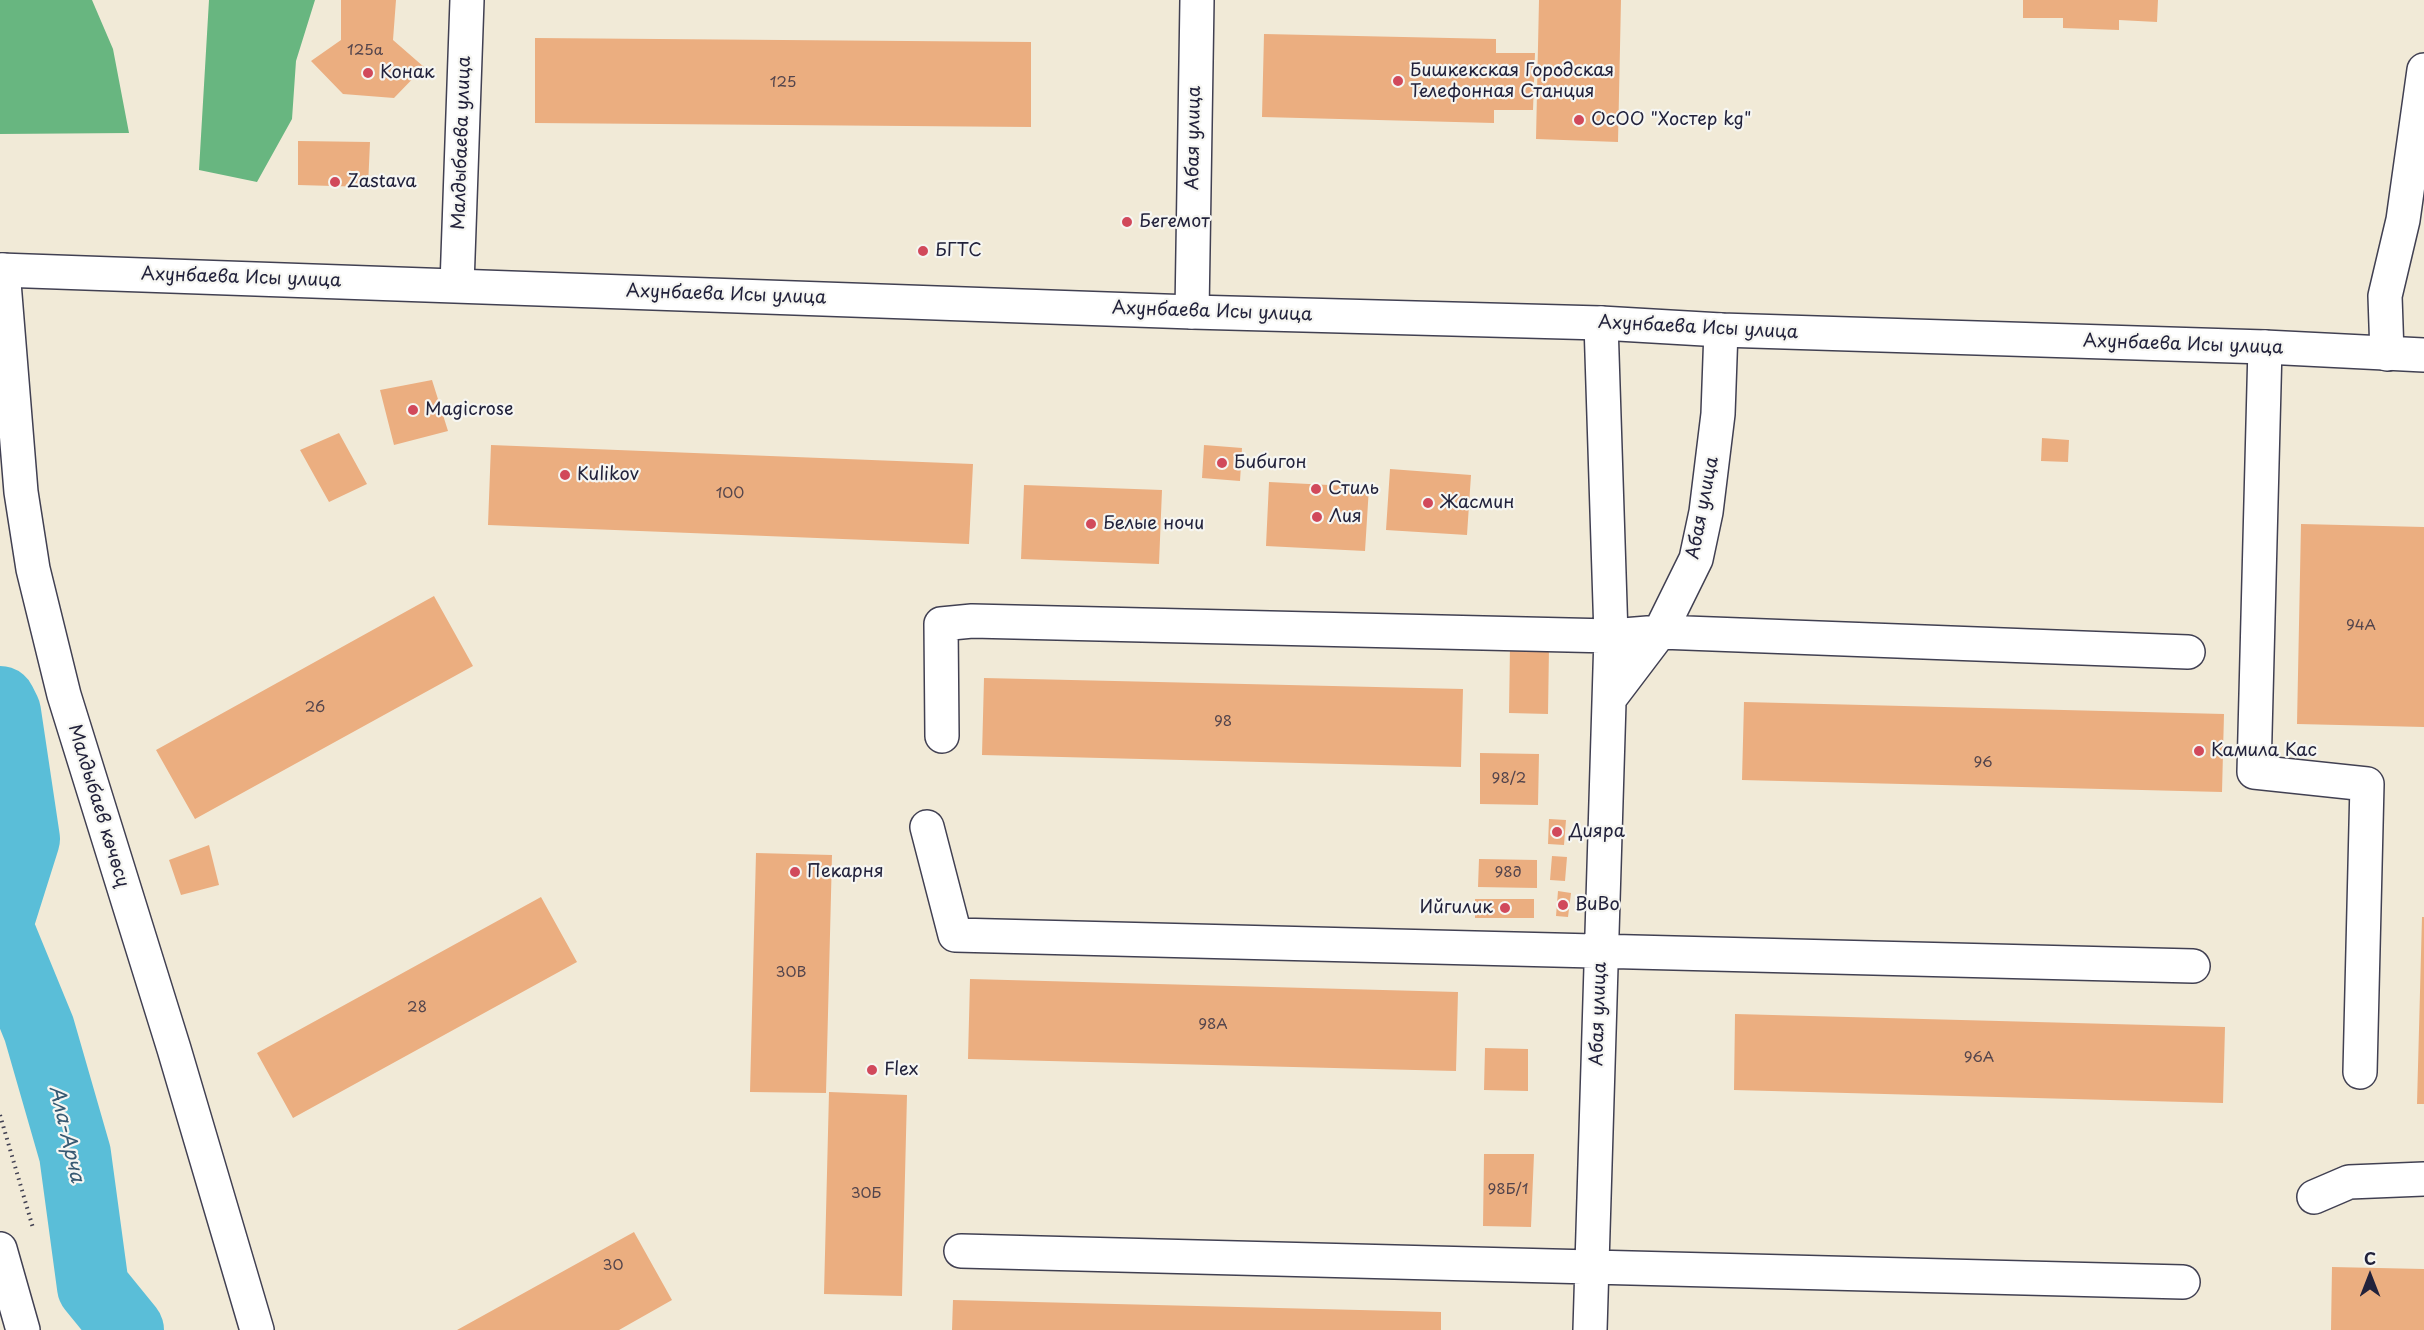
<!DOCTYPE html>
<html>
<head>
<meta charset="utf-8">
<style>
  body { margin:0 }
  #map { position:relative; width:2424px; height:1330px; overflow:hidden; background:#f1ead7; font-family:"Playpen Sans",sans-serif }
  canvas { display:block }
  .north { position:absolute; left:2340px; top:1246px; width:60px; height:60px; -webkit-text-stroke:4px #f6f6f2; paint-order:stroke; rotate:0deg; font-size:16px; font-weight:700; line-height:24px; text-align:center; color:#22223b }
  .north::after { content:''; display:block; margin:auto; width:21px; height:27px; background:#22223b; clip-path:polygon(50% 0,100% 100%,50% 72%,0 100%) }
</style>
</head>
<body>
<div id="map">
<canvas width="2424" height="1330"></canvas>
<div class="north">С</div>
</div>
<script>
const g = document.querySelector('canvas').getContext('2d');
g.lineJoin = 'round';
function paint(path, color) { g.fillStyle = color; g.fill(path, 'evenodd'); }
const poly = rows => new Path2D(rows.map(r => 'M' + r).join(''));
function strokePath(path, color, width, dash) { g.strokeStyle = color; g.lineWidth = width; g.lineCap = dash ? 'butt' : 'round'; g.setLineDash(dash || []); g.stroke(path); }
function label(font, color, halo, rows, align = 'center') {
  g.font = font + ' "Playpen Sans",sans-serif'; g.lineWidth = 4.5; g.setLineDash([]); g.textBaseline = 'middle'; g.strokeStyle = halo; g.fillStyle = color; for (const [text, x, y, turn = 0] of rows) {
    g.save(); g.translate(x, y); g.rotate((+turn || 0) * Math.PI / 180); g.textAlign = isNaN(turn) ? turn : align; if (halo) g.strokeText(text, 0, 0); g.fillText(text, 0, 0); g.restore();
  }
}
paint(poly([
  [0,0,92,0,113,49,129,133,0,134],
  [209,0,315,0,296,61,292,119,257,182,199,170]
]), '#68b680');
strokePath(poly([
  [0,702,5,712,24,839,0,915],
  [0,934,39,1029,75,1154,93,1287,128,1330]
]), '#5abed8', 72);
paint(poly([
  [341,0,396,0,393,40,424,67,394,98,343,94,311,61,341,40],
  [1539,0,1621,0,1618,142,1536,139],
  [2023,0,2158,0,2157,22,2119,20,2119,30,2063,28,2063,18,2023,18],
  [1264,34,1496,39,1496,53,1535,53,1533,110,1494,110,1494,123,1262,117],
  [535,38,1031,42,1031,127,535,123],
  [298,141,370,142,368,187,298,185],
  [432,380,448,431,394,445,380,390],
  [339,433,367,484,329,502,300,450],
  [2042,438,2069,440,2068,462,2041,461],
  [491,445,973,464,969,544,488,525],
  [1204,445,1242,448,1240,481,1202,478],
  [1390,469,1471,475,1467,535,1386,530],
  [1269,482,1369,487,1365,551,1266,546],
  [1024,485,1162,490,1159,564,1021,559],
  [2301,524,2424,527,2424,727,2297,724],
  [434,596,473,666,195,819,156,750],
  [1510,646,1549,647,1548,714,1509,713],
  [984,678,1463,689,1461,767,982,755],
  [1744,702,2224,714,2222,792,1742,780],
  [1480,753,1539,754,1538,805,1480,804],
  [1549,819,1566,820,1564,845,1548,844],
  [209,845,219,885,181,895,169,860],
  [756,853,832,855,826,1093,750,1092],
  [1552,856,1567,857,1565,881,1550,880],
  [1479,859,1537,860,1537,888,1478,887],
  [1558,891,1571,893,1568,917,1556,916],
  [541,897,577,962,293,1118,257,1053],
  [1475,899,1534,899,1534,918,1475,918],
  [2422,917,2424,917,2424,1104,2417,1104],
  [970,979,1458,992,1456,1071,968,1059],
  [1735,1014,2225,1027,2223,1103,1734,1090],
  [1485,1048,1528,1049,1528,1091,1484,1090],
  [829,1092,907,1095,902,1296,824,1294],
  [1484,1154,1534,1154,1531,1227,1483,1226],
  [634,1232,672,1300,619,1330,457,1330],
  [2332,1267,2424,1269,2424,1330,2331,1330],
  [953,1300,1441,1312,1441,1330,952,1330]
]), '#ebae80');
const minor = poly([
  [3,270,21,492,33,569,64,695,174,1049,257,1330],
  [457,285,467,0],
  [1192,312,1197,0],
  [2265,347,2254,772,2367,784,2360,1072],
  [2387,354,2385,296,2403,220,2424,70],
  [1610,698,1660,632,1696,559,1706,512,1718,414,1721,330],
  [942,736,941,624,972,621,1611,636,1660,632,2188,652],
  [927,827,955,935,2193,966],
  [2314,1197,2349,1182,2424,1179],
  [0,1249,23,1330],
  [961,1251,2183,1282],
  [1590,1330,1611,636,1601,323]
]);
const major = poly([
  [0,270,1192,312,1601,323,1721,330,2265,347,2424,355]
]);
strokePath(minor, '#414052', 36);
strokePath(major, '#414052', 36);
strokePath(poly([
  [0,1115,33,1228]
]), '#414052', 4, [1.5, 4.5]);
strokePath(minor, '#fff', 33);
strokePath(major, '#fff', 33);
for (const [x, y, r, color] of [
  [368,73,6,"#d1495b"],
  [1398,81,6,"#d1495b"],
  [1579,120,6,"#d1495b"],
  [335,182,6,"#d1495b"],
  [1127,222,6,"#d1495b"],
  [923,251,6,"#d1495b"],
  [413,410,6,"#d1495b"],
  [1222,463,6,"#d1495b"],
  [565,475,6,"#d1495b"],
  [1316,489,6,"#d1495b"],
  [1428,503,6,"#d1495b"],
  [1317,517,6,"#d1495b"],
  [1091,524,6,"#d1495b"],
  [2199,751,6,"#d1495b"],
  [1557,832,6,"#d1495b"],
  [795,872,6,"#d1495b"],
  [1563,905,6,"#d1495b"],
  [1505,908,6,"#d1495b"],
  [872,1070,6,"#d1495b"]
]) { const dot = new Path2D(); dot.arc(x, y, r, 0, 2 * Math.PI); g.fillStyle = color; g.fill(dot); strokePath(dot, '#f6f6f2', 2); }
label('15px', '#54454c', null, [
  ["125а",365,51],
  ["125",783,83],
  ["100",730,494],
  ["94А",2361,626],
  ["26",315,708],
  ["98",1223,722],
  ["96",1983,763],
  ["98/2",1509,779],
  ["98д",1508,873],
  ["30В",791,973],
  ["28",417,1008],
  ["98А",1213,1025],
  ["96А",1979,1058],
  ["98Б/1",1508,1190],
  ["30Б",866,1194],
  ["30",613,1266]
]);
label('18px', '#22223b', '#f6f6f2', [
  ["Бишкекская Городская",1410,71],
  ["Телефонная Станция",1410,92],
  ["Конак",380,73],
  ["ОсОО \"Хостер kg\"",1591,120],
  ["Zastava",347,182],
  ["Бегемот",1139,222],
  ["БГТС",935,251],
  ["Magicrose",425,410],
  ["Бибигон",1234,463],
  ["Kulikov",577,475],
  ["Стиль",1328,489],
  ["Жасмин",1440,503],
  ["Лия",1329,517],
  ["Белые ночи",1103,524],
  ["Камила Кас",2211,751],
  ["Дияра",1569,832],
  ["Пекарня",807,872],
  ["BuBo",1575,905],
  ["Ийгилик",1493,908,"right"],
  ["Flex",884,1070]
], 'left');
label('18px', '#22223b', '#f6f6f2', [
  ["Абая улица",1194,138,-89],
  ["Малдыбаева улица",462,143,-88],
  ["Ахунбаева Исы улица",241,278,2],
  ["Ахунбаева Исы улица",726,295,2],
  ["Ахунбаева Исы улица",1212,312,2],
  ["Ахунбаева Исы улица",1698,328,3],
  ["Ахунбаева Исы улица",2183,345,2],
  ["Абая улица",1703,508,-79],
  ["Малдыбаев көчөсү",98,806,73],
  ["Абая улица",1599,1014,-88]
]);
label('italic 20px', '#365972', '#f6f6f2', [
  ["Ала-Арча",66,1134,77]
]);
</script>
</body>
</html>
